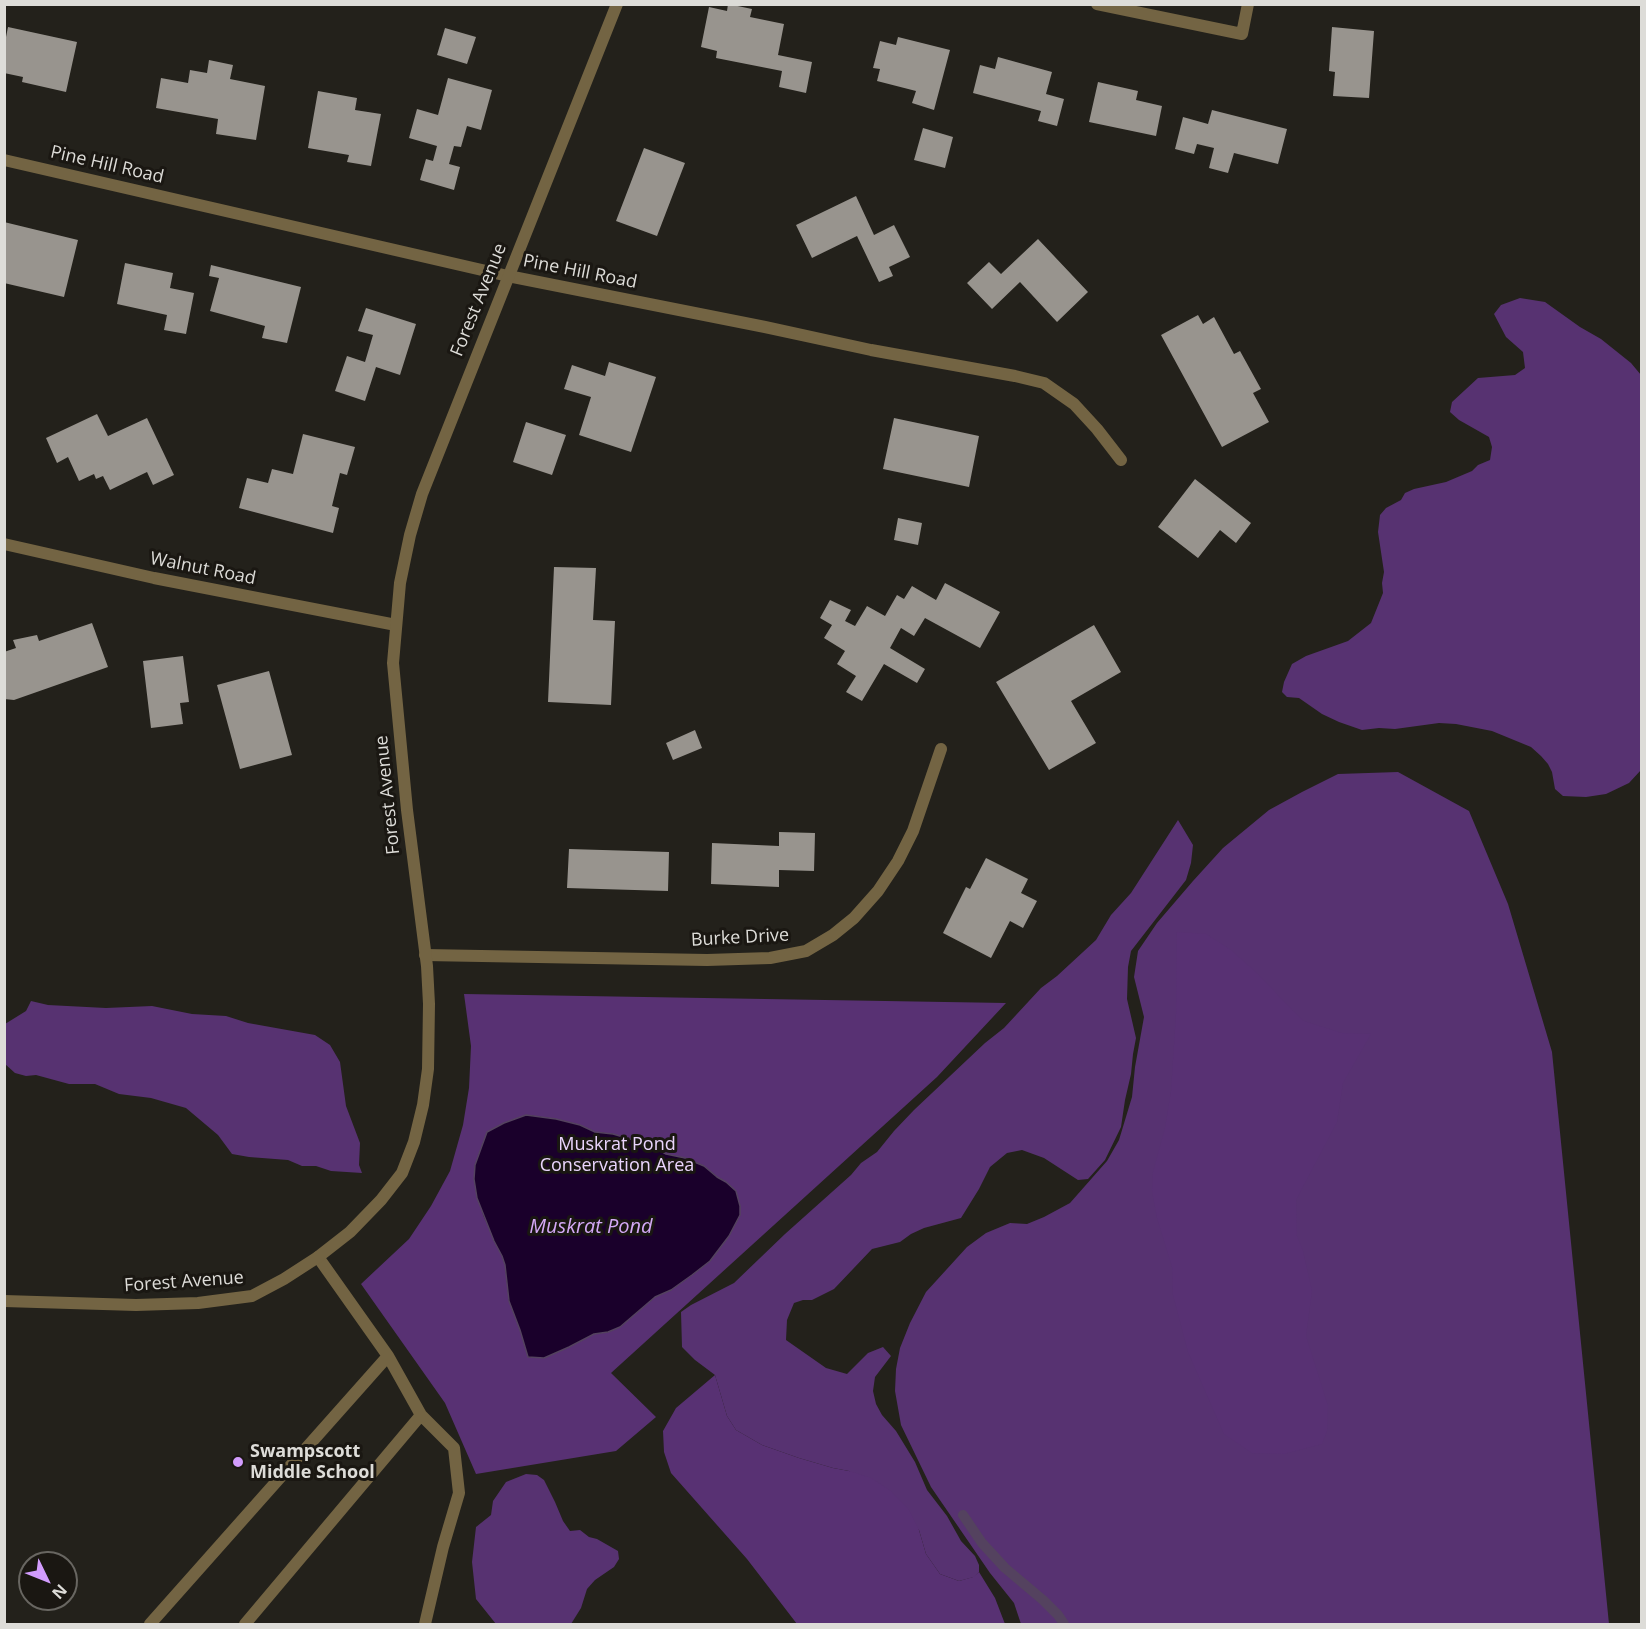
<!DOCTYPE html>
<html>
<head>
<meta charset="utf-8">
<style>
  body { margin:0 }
  #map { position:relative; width:1646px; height:1629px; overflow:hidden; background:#23211b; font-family:"Open Sans",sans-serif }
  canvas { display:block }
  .frame { position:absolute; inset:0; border:6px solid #dddcd8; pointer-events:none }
  .north { position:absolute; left:18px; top:1551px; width:60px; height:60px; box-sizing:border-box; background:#1a1712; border:2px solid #686661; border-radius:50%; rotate:133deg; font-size:16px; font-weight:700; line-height:24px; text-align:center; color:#dddcd8 }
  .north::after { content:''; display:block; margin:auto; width:21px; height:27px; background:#d29cfd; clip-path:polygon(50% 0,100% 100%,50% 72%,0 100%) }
</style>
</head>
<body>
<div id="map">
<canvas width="1646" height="1629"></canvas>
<div class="frame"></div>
<div class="north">N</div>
</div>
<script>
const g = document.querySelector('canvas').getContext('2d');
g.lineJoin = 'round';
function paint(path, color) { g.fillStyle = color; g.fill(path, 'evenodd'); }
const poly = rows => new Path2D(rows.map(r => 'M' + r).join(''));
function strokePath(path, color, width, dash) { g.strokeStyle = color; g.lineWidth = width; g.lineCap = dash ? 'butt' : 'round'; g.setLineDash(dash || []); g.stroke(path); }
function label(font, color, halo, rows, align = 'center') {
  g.font = font + ' "Open Sans",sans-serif'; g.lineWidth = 6; g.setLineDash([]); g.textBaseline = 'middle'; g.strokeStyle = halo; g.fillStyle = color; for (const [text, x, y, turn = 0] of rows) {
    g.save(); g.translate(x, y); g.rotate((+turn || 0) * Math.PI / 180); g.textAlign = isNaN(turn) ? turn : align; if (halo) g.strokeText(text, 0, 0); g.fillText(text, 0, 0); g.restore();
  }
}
paint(poly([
  [1520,298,1545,302,1580,327,1601,339,1631,363,1641,375,1641,770,1629,783,1606,794,1586,797,1563,796,1555,789,1552,772,1548,764,1541,756,1531,747,1492,731,1456,724,1439,723,1395,729,1379,728,1362,730,1339,722,1322,714,1299,698,1287,697,1282,692,1284,682,1292,664,1306,656,1348,641,1371,623,1383,593,1382,583,1384,572,1378,532,1380,515,1386,508,1401,500,1405,493,1414,489,1446,482,1472,471,1478,465,1490,460,1492,447,1489,437,1459,420,1450,412,1452,402,1478,378,1515,375,1525,368,1523,352,1506,337,1494,314,1501,305],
  [1398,772,1469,811,1508,904,1552,1052,1609,1624,1021,1624,1014,1603,990,1573,931,1487,901,1425,895,1391,896,1369,900,1348,910,1323,926,1292,967,1247,986,1233,1010,1223,1027,1224,1044,1217,1070,1203,1107,1161,1119,1140,1132,1097,1135,1067,1144,1017,1134,977,1138,951,1157,923,1193,881,1223,848,1269,810,1302,792,1338,774],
  [1178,820,1193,845,1191,863,1186,880,1131,951,1128,967,1127,999,1136,1038,1133,1054,1131,1074,1125,1100,1121,1127,1105,1160,1088,1179,1078,1180,1044,1158,1022,1150,1007,1153,990,1167,979,1189,961,1218,924,1228,911,1234,900,1242,872,1249,834,1289,812,1300,803,1300,794,1303,787,1320,786,1340,826,1368,847,1374,868,1353,883,1347,891,1356,875,1377,873,1391,876,1404,882,1415,896,1431,915,1462,927,1490,947,1516,961,1541,975,1556,979,1565,979,1572,974,1577,959,1581,940,1574,926,1554,919,1530,849,1471,833,1468,799,1458,762,1445,736,1430,727,1416,715,1375,695,1360,682,1347,681,1312,691,1305,734,1283,785,1234,851,1175,861,1163,877,1152,894,1131,914,1110,985,1043,1004,1028,1041,988,1057,976,1096,940,1111,915,1131,893],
  [31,1001,48,1005,106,1008,152,1006,192,1014,226,1016,248,1023,315,1035,330,1045,340,1062,346,1106,360,1143,359,1165,362,1173,331,1171,316,1166,302,1166,288,1160,249,1157,232,1154,218,1135,186,1108,151,1098,119,1094,95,1084,69,1084,36,1075,26,1076,15,1073,5,1064,5,1024,26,1011],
  [526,1474,537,1475,544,1480,555,1502,563,1521,570,1531,580,1530,589,1537,597,1539,618,1551,619,1559,614,1567,595,1580,587,1589,581,1608,571,1624,496,1624,476,1599,472,1562,476,1527,491,1515,493,1501,506,1482]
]), '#573271');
paint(poly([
  [1177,932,1206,934,1231,950,1258,974,1293,1011,1304,1021,1342,1033,1371,1034,1343,1083,1337,1122,1296,1200,1297,1236,1303,1251,1312,1291,1306,1336,1328,1406,1327,1431,1322,1444,1284,1454,1252,1453,1224,1434,1188,1352,1173,1295,1172,1267,1157,1218,1152,1191,1153,1172,1165,1128,1171,1091,1176,1014],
  [464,994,1006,1003,937,1077,611,1373,656,1417,616,1451,476,1474,445,1403,361,1284,409,1239,431,1206,450,1171,463,1125,469,1088,471,1046],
  [527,1115,556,1119,580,1125,595,1132,613,1134,650,1145,666,1154,685,1158,704,1166,717,1177,726,1182,740,1215,729,1236,710,1261,692,1275,671,1290,655,1297,620,1327,608,1332,594,1334,569,1347,544,1358,528,1357,520,1330,509,1301,505,1265,502,1256,483,1215,475,1165,487,1132,504,1123],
  [715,1375,727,1416,736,1430,762,1445,799,1458,833,1468,849,1471,871,1478,891,1491,909,1510,919,1530,926,1554,940,1574,959,1581,973,1577,979,1572,995,1598,1005,1624,797,1624,747,1559,671,1473,664,1452,663,1431,676,1408]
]), '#583173');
const water = poly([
  [526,1115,556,1119,580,1125,595,1132,613,1134,650,1145,666,1154,685,1158,704,1166,717,1177,726,1182,736,1191,740,1206,740,1215,729,1236,710,1261,692,1275,671,1290,655,1297,620,1327,608,1332,594,1334,569,1347,544,1358,528,1357,520,1330,509,1301,505,1265,502,1256,494,1241,477,1198,474,1179,475,1165,487,1132,504,1123,526,1115]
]);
paint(water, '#1a002b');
strokePath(water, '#54425f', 1.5);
strokePath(poly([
  [963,1515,982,1543,1005,1568,1043,1600,1058,1615,1064,1624]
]), '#54425f', 10);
paint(poly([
  [728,4,752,9,750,17,784,24,778,55,812,62,806,93,779,87,782,71,716,58,717,51,701,47,709,7,727,11],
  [8,27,77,42,66,92,22,82,23,77,4,73,4,36,6,37],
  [1332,27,1374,31,1369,98,1333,96,1335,72,1329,71],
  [445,28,476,37,467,64,437,55],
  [898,37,950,50,934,110,912,103,916,91,877,81,880,69,873,68,880,41,896,45],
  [998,57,1052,72,1046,94,1064,99,1057,126,1038,121,1041,111,973,93,980,65,995,69],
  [209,60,233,65,230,79,265,86,256,140,216,134,218,119,156,108,161,78,188,83,190,70,207,73],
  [448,78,492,90,481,130,467,126,461,147,454,146,449,164,460,167,454,190,420,180,426,159,433,161,437,146,409,138,417,109,438,115],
  [1098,82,1138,91,1136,100,1162,106,1156,136,1089,122],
  [318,91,357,98,355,110,381,114,371,166,347,162,349,155,308,148],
  [1212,110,1287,129,1278,164,1234,153,1228,173,1209,168,1214,148,1197,144,1194,154,1175,149,1183,117,1208,124],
  [923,128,953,137,945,168,914,160],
  [644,148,685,163,657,236,616,221],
  [856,196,874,235,894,225,910,257,889,267,893,276,879,282,857,236,812,258,796,225],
  [4,222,78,240,64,297,4,283],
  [1038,239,1088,292,1057,322,1020,282,992,309,967,283,989,262,1001,274],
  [125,263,173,273,170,288,194,293,186,334,164,330,167,315,117,304],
  [211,265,301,287,287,343,262,338,265,326,210,311,219,278,209,276],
  [366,308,416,324,400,375,376,367,365,401,335,391,347,356,365,362,373,335,358,331],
  [1198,315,1203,324,1214,317,1234,354,1240,351,1261,389,1253,393,1269,422,1222,447,1161,335],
  [609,362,656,377,631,452,579,435,591,397,564,389,572,365,605,376],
  [97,414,108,436,147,418,174,475,153,485,147,472,110,490,103,476,96,479,94,474,79,481,68,457,57,463,46,438],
  [894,418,979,436,969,487,883,469],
  [526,422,566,435,552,475,513,462],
  [303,434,355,447,347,475,340,473,332,506,339,508,333,533,239,508,247,478,268,483,272,469,293,474],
  [1195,479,1251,523,1236,543,1220,530,1198,558,1158,527],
  [898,518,922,523,918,545,894,540],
  [554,567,596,568,593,620,615,621,611,705,548,702],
  [945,583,1000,612,980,648,925,618,914,636,901,628,890,648,925,669,917,683,884,664,862,701,846,692,856,676,837,664,845,651,824,638,832,625,820,618,830,600,851,610,845,621,855,626,867,606,885,616,897,595,904,599,912,586,936,600],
  [92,623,108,667,14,700,4,699,4,652,16,648,13,640,37,635,39,641],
  [1094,625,1121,672,1071,701,1096,743,1049,770,996,682],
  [183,656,189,702,180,703,183,724,151,728,143,661],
  [269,671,292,755,240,769,217,685],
  [695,730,702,748,673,760,666,743],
  [779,832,815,833,814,871,779,870,779,887,711,884,712,843,779,846],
  [569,849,669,852,668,891,567,888],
  [986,858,1028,879,1021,893,1037,901,1023,928,1010,921,991,958,943,933,966,887,970,889]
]), '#98948e');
strokePath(poly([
  [318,1257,388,1356,421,1415,454,1448,459,1493,443,1547,425,1624],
  [150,1624,388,1356],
  [245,1624,421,1415]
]), '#736443', 12);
strokePath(poly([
  [1097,4,1242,34,1248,4],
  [4,160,508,276,765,327,871,350,1015,376,1044,383,1074,404,1097,429,1121,460],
  [4,544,154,578,396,625],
  [425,955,707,960,770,958,806,951,833,935,854,918,878,891,898,861,913,831,941,749]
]), '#736443', 12);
strokePath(poly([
  [4,1301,136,1305,198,1303,252,1296,284,1279,318,1257,350,1232,381,1200,402,1173,414,1142,423,1105,428,1069,429,1004,427,966,407,810,393,663,400,583,410,535,422,494,617,4]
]), '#736443', 12);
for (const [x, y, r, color] of [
  [238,1462,6,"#d29cfd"]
]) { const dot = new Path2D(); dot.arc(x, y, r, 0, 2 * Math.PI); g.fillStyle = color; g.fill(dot); strokePath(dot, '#1a1712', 2); }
label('18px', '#dddcd8', '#1a1712', [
  ["Pine Hill Road",107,165,13],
  ["Pine Hill Road",580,272,11],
  ["Forest Avenue",479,300,-68],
  ["Walnut Road",203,569,11],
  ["Forest Avenue",388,795,-96],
  ["Burke Drive",740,938,-3],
  ["Forest Avenue",184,1282,-4]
]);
label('18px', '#ead5fd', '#1a1712', [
  ["Muskrat Pond",617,1145],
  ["Conservation Area",617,1166]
]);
label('bold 18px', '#dddcd8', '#1a1712', [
  ["Swampscott",250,1452],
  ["Middle School",250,1473]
], 'left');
label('italic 20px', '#d4a9f6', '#1a1712', [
  ["Muskrat Pond",591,1227]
]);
</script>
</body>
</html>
